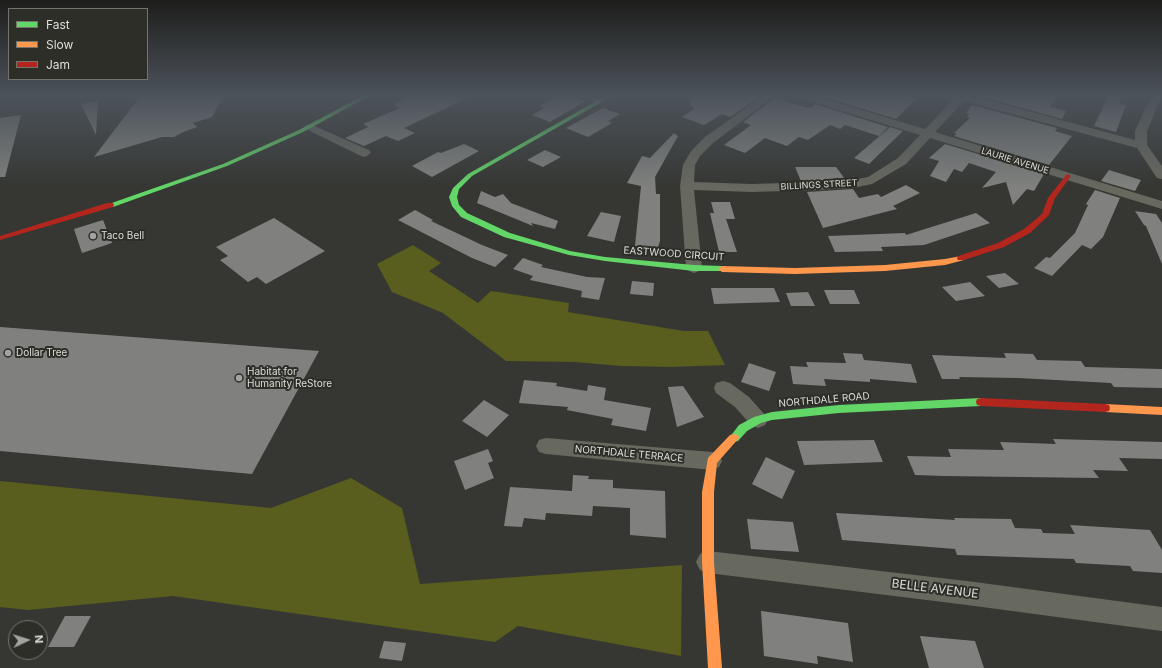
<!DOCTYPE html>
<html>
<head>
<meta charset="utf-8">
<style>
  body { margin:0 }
  #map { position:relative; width:1162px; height:668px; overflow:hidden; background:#363733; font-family:Inter,sans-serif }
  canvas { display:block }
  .legend { position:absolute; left:8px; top:8px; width:140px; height:72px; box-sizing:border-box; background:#2d2e28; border:1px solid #74746f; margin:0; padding:5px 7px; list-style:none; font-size:12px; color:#dededa }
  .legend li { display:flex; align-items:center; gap:8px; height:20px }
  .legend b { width:20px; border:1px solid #74746f }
  .north { position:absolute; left:8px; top:620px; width:40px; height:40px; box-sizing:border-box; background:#2d2e28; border:1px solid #74746f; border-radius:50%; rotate:86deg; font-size:11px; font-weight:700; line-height:16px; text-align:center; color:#dededa }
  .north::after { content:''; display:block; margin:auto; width:14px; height:18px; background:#a3a4a0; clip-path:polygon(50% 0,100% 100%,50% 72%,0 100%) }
</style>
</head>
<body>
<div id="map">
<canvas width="1162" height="668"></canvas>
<ul class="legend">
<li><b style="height:5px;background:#63d668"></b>Fast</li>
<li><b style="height:5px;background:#ff974d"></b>Slow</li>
<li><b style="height:5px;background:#b3261e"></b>Jam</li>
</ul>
<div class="north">N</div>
</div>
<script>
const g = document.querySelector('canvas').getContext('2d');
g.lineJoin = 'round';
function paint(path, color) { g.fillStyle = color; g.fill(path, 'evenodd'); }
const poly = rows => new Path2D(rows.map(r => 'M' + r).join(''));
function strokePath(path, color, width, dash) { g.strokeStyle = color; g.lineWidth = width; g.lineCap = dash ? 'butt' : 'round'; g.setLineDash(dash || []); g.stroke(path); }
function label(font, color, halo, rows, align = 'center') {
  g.font = font + ' Inter,sans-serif'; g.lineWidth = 4; g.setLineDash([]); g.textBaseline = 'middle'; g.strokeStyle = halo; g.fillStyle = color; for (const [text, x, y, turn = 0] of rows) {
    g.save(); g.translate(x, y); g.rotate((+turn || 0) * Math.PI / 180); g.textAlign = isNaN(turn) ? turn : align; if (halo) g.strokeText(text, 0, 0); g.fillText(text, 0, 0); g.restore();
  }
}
paint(poly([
  [413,245,441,263,429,271,478,303,491,291,569,303,568,312,684,331,708,331,725,365,672,367,621,366,575,362,506,361,443,313,392,292,377,264],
  [351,478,402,508,420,584,682,565,681,656,518,626,495,642,173,596,28,610,0,607,0,481,271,508]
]), '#595d1d');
paint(poly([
  [141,95,224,95,212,117,193,123,197,127,183,132,174,137,162,137,94,157],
  [414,95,474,95,404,128,415,133,398,141,386,136,364,146,345,138,368,127,363,124,400,108,393,104],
  [569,95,586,101,550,122,532,115,544,108,539,106,558,97,561,98],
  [692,95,762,95,730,117,722,114,704,125,682,117,695,108,690,106],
  [827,95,920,95,896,119,824,97],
  [980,95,1058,95,1050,107,1066,111,1062,119,979,96],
  [1109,95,1123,95,1119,104,1126,105,1116,132,1094,126],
  [775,98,805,107,811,108,815,104,888,127,879,136,845,125,840,129,830,125,808,140,799,137,787,146,765,138,745,153,724,145,751,125,743,122],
  [98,101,96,135,81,104],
  [972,105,1057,128,1055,131,1072,136,1049,165,954,136,957,134,954,133,970,118,967,117,969,114,966,113],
  [603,108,620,114,608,121,612,123,588,137,566,128],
  [21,115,5,177,0,177,0,118],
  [890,127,903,131,869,164,854,158],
  [674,133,678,136,655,177,656,194,660,194,660,241,658,247,635,246,641,186,627,183,642,156,650,158],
  [464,144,479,151,432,177,412,166,438,152,441,153],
  [945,144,1044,174,1034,191,1027,189,1013,205,1006,182,982,188,996,172,969,163,962,172,954,169,946,182,930,176,939,161,929,158],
  [545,150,561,157,543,167,527,160],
  [795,167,836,167,845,179,801,181],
  [1109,170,1141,180,1135,191,1101,181],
  [906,185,920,193,893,206,897,209,823,228,807,192,853,189,859,198,878,194,881,197],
  [1095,190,1120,198,1103,237,1091,249,1082,245,1052,276,1034,268,1046,257,1050,258,1075,233,1088,205,1086,204],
  [481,191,495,197,503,194,511,203,558,221,555,229,531,223,533,226,477,203],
  [711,202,730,202,735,219,726,219,737,252,719,252,710,213,714,213],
  [415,210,433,220,431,221,482,245,508,255,495,267,472,258,398,220],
  [1135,211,1156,214,1162,223,1162,264,1146,226,1144,225],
  [601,212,621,216,614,242,587,236],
  [976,213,990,223,924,245,881,247,883,251,835,252,828,236,905,233,906,235],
  [274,218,325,251,266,284,257,277,248,282,220,260,228,256,216,247],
  [103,220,112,243,82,253,74,229],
  [523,258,543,265,541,267,587,277,605,278,599,300,581,297,582,291,530,280,533,276,513,269],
  [1005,273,1019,284,999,288,986,276],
  [632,281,654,283,653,296,630,294],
  [970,282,985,296,956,301,942,287],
  [711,288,774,288,780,302,714,304],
  [824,290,854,290,860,304,830,304],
  [808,292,815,306,791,306,786,293],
  [0,327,319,351,252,474,0,451],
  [843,353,862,354,864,360,911,364,917,383,870,379,870,382,824,379,826,386,793,384,790,366,808,367,806,362,846,363],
  [1004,353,1033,354,1037,360,1081,361,1085,367,1162,369,1162,388,1114,387,1111,383,1019,378,959,377,960,379,942,379,932,355,1006,358],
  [749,363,776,372,769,391,741,382],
  [524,380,557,383,556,386,587,391,588,385,606,388,604,400,651,408,646,431,611,425,613,419,567,410,568,407,519,403],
  [683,386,704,417,677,427,668,387],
  [484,400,509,415,487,437,462,421],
  [1053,439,1162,442,1162,459,1119,458,1128,471,1093,470,1099,478,944,476,915,475,907,456,951,457,948,449,1004,450,1000,442,1056,444],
  [874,440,883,462,804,465,797,441],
  [488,449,493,461,488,463,494,478,465,490,454,461],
  [766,457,795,471,782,499,752,484],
  [573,475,589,476,588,479,613,480,613,488,665,491,666,538,630,535,630,508,593,506,592,516,546,513,545,520,524,518,522,527,504,526,510,487,572,491],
  [836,513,955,520,954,518,1011,519,1015,528,1041,529,1043,533,1075,534,1070,525,1150,530,1162,550,1162,573,1133,571,1130,566,1076,563,1074,559,957,555,955,549,842,540],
  [747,519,793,522,799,552,751,549],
  [761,611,848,623,853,662,817,656,818,664,764,656],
  [65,616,91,616,74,647,48,647],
  [920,636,975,641,984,668,929,668],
  [384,641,406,643,402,661,379,658]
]), '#80817e');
paint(poly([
  [579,95,593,95,605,101,600,104,580,97,579,95],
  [764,95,776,95,713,143,700,156,695,165,694,182,752,184,817,182,852,180,868,177,898,158,920,135,796,97,795,95,811,95,925,129,955,98,949,95,969,95,1135,140,1135,131,1152,95,1162,95,1147,131,1147,145,1162,166,1162,179,1157,178,1137,148,964,101,935,132,1162,201,1162,209,930,138,906,164,872,184,852,188,817,190,752,192,694,190,702,268,699,271,694,273,689,271,686,268,680,186,683,165,691,151,705,137,764,95],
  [310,124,369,150,371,153,365,157,361,156,306,129,304,127,306,125,310,124],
  [723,381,730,383,749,397,765,415,768,420,765,425,758,428,751,425,735,407,716,393,714,388,716,383,723,381],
  [546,438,712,452,719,455,722,461,719,467,712,470,546,454,539,452,536,446,539,440,546,438],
  [708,551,967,581,1162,607,1162,631,967,605,708,573,700,570,696,562,700,554,708,551]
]), '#67685e');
paint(poly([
  [364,95,371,95,303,132,227,166,113,207,107,207,106,205,223,164,299,130,364,95],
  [607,95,614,95,472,176,459,189,457,197,459,205,467,213,510,233,570,251,605,257,694,265,722,266,726,269,725,271,694,271,605,261,569,255,504,237,461,217,452,206,449,197,453,188,468,174,607,95],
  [981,398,985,399,986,402,985,405,981,406,839,413,772,420,761,423,747,431,738,441,734,442,730,441,729,438,739,425,754,417,772,412,839,405,981,398]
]), '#63d668');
paint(poly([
  [961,256,964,256,965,258,964,260,945,265,885,271,795,274,722,272,718,269,722,266,795,268,885,265,945,259,961,256],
  [1105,404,1162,407,1162,415,1105,412,1101,411,1100,408,1101,405,1105,404],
  [734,434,738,435,739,438,717,463,714,492,714,562,722,668,708,668,702,562,702,492,708,458,730,435,734,434]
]), '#ff974d');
paint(poly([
  [1068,174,1071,176,1055,198,1049,215,1030,233,1004,247,964,260,958,260,957,258,958,256,998,243,1024,229,1042,214,1048,198,1066,175,1068,174],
  [107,203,113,203,114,205,113,207,0,240,0,236,107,203],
  [981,398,1105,404,1109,405,1110,408,1109,411,1105,412,981,406,977,405,976,402,977,399,981,398]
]), '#b3261e');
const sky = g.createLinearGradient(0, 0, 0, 188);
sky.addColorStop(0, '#1e1e1c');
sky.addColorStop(0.51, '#4c535b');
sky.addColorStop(1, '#4c535b00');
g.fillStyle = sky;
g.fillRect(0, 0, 1162, 188);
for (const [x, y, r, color] of [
  [93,236,4,"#a3a4a0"],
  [8,353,4,"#a3a4a0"],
  [239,378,4,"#a3a4a0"]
]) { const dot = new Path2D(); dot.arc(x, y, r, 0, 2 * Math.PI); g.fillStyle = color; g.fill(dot); strokePath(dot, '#2d2e28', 1.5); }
label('9px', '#dededa', '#2d2e28', [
  ["LAURIE AVENUE",1015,161,17],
  ["BILLINGS STREET",819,185,-3]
]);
label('10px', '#dededa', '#2d2e28', [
  ["Taco Bell",101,236],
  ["Dollar Tree",16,353],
  ["Habitat for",247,372],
  ["Humanity ReStore",247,384]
], 'left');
label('10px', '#dededa', '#2d2e28', [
  ["EASTWOOD CIRCUIT",674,254,4],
  ["NORTHDALE ROAD",824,400,-5],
  ["NORTHDALE TERRACE",629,454,5]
]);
label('12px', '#dededa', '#2d2e28', [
  ["BELLE AVENUE",935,589,7]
]);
</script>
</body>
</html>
